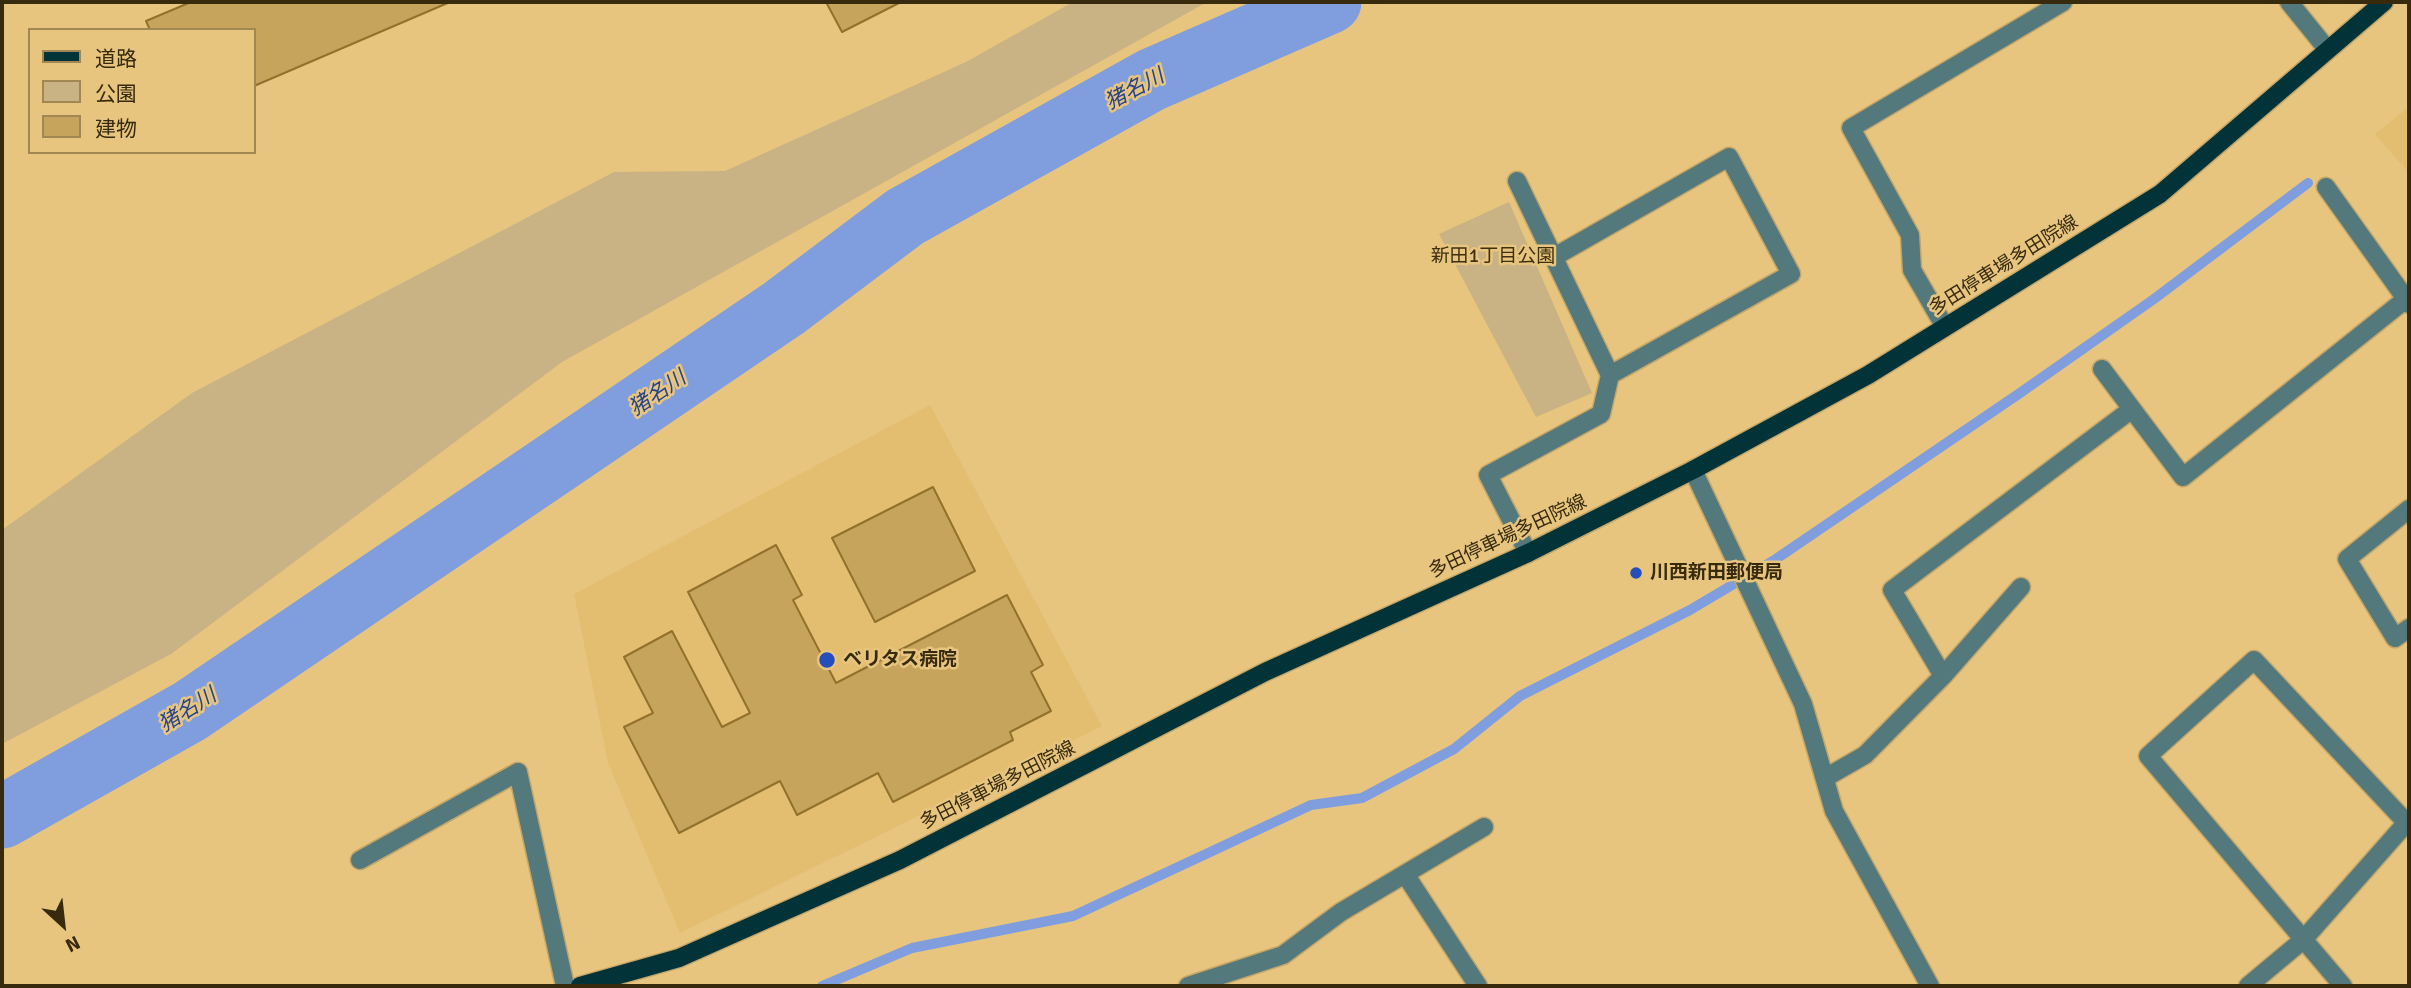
<!DOCTYPE html>
<html>
<head>
<meta charset="utf-8">
<style>
  body { margin:0 }
  #map { position:relative; width:2411px; height:988px; overflow:hidden; background:#e7c57f; font-family:Signika,"Noto Sans JP",sans-serif }
  canvas { display:block }
  .frame { position:absolute; inset:0; border:4px solid #372a0d; pointer-events:none }
  .legend { position:absolute; left:28px; top:28px; width:228px; height:126px; box-sizing:border-box; background:#e7c57f; border:2px solid #a18751; margin:0; padding:9px 12px; list-style:none; font-size:21px; color:#372a0d }
  .legend li { display:flex; align-items:center; gap:14px; height:35px }
  .legend b { width:35px; border:2px solid #a18751 }
  .north { position:absolute; left:28px; top:890px; width:70px; height:70px; -webkit-text-stroke:5px #e7c57f; paint-order:stroke; rotate:153deg; font-size:19px; font-weight:700; line-height:28px; text-align:center; color:#372a0d }
  .north::after { content:''; display:block; margin:auto; width:24px; height:32px; background:#372a0d; clip-path:polygon(50% 0,100% 100%,50% 72%,0 100%) }
</style>
</head>
<body>
<div id="map">
<canvas width="2411" height="988"></canvas>
<div class="frame"></div>
<ul class="legend">
<li><b style="height:9px;background:#023338"></b>道路</li>
<li><b style="height:19px;background:#c9b283"></b>公園</li>
<li><b style="height:19px;background:#c7a45c"></b>建物</li>
</ul>
<div class="north">N</div>
</div>
<script>
const g = document.querySelector('canvas').getContext('2d');
g.lineJoin = 'round';
function paint(path, color) { g.fillStyle = color; g.fill(path, 'evenodd'); }
const poly = rows => new Path2D(rows.map(r => 'M' + r).join(''));
function strokePath(path, color, width, dash) { g.strokeStyle = color; g.lineWidth = width; g.lineCap = dash ? 'butt' : 'round'; g.setLineDash(dash || []); g.stroke(path); }
function label(font, color, halo, rows, align = 'center') {
  g.font = font + ' Signika,"Noto Sans JP",sans-serif'; g.lineWidth = 5; g.setLineDash([]); g.textBaseline = 'middle'; g.strokeStyle = halo; g.fillStyle = color; for (const [text, x, y, turn = 0] of rows) {
    g.save(); g.translate(x, y); g.rotate((+turn || 0) * Math.PI / 180); g.textAlign = isNaN(turn) ? turn : align; if (halo) g.strokeText(text, 0, 0); g.fillText(text, 0, 0); g.restore();
  }
}
paint(poly([
  [2409,107,2409,173,2375,134],
  [930,405,1102,726,680,933,608,763,574,594]
]), '#e3bd70');
paint(poly([
  [1073,2,1207,2,562,362,171,654,2,744,2,530,192,393,614,172,725,171,966,62],
  [1509,202,1592,393,1536,417,1439,234]
]), '#c9b283');
strokePath(poly([
  [822,986,912,948,1073,916,1311,805,1362,798,1454,749,1520,696,1690,610,1776,559,2020,393,2154,299,2308,183]
]), '#809ede', 10);
strokePath(poly([
  [2,817,190,711,784,308,905,217,1151,80,1330,2]
]), '#809ede', 63);
const building = poly([
  [191,2,450,2,254,86,254,30,150,30,146,21,191,2],
  [826,2,901,2,842,32,826,2],
  [933,487,975,571,875,622,832,538,933,487],
  [776,545,802,595,793,600,836,683,1007,595,1043,665,1031,672,1051,711,1010,732,1013,740,893,802,878,773,797,815,780,781,679,833,624,727,653,713,624,657,672,631,722,727,750,713,688,592,776,545]
]);
paint(building, '#c7a45c');
strokePath(building, '#91712b', 2);
const minor = poly([
  [2289,2,2327,49],
  [1517,181,1610,375,1601,414,1488,475,1528,553],
  [2326,187,2406,299],
  [1554,257,1729,157,1791,274,1610,375],
  [1945,327,1912,270,1910,235,1851,128,2063,2],
  [2102,369,2183,477,2406,299,2409,304],
  [1693,470,1803,704,1834,811,1930,986],
  [2409,509,2347,559,2395,638,2409,628],
  [1943,676,1892,590,2132,409],
  [1825,778,1865,755,1943,676,2021,587],
  [360,860,518,772,565,986],
  [1405,874,1478,986],
  [1188,986,1283,955,1341,912,1484,827],
  [2248,986,2303,940,2409,820],
  [2343,986,2148,756,2254,660,2406,822]
]);
const major = poly([
  [580,986,679,958,900,860,1265,672,1528,553,1693,470,1868,375,2160,194,2384,2]
]);
strokePath(minor, '#c4a668', 21);
strokePath(major, '#c4a668', 21);
strokePath(minor, '#53797d', 18);
strokePath(major, '#023338', 18);
for (const [x, y, r, color] of [
  [1636,573,7,"#234ebc"],
  [827,660,9,"#234ebc"]
]) { const dot = new Path2D(); dot.arc(x, y, r, 0, 2 * Math.PI); g.fillStyle = color; g.fill(dot); strokePath(dot, '#e7c57f', 2.5); }
label('19px', '#3e2f0f', '#e7c57f', [
  ["新田1丁目公園",1493,257]
]);
label('19px', '#372a0d', '#e7c57f', [
  ["多田停車場多田院線",2004,266,-32],
  ["多田停車場多田院線",1508,537,-25],
  ["多田停車場多田院線",998,786,-27]
]);
label('bold 19px', '#372a0d', '#e7c57f', [
  ["川西新田郵便局",1650,573],
  ["ベリタス病院",843,660]
], 'left');
label('italic 21px', '#24438e', '#e7c57f', [
  ["猪名川",1135,90,-28],
  ["猪名川",658,394,-34],
  ["猪名川",188,711,-32]
]);
</script>
</body>
</html>
